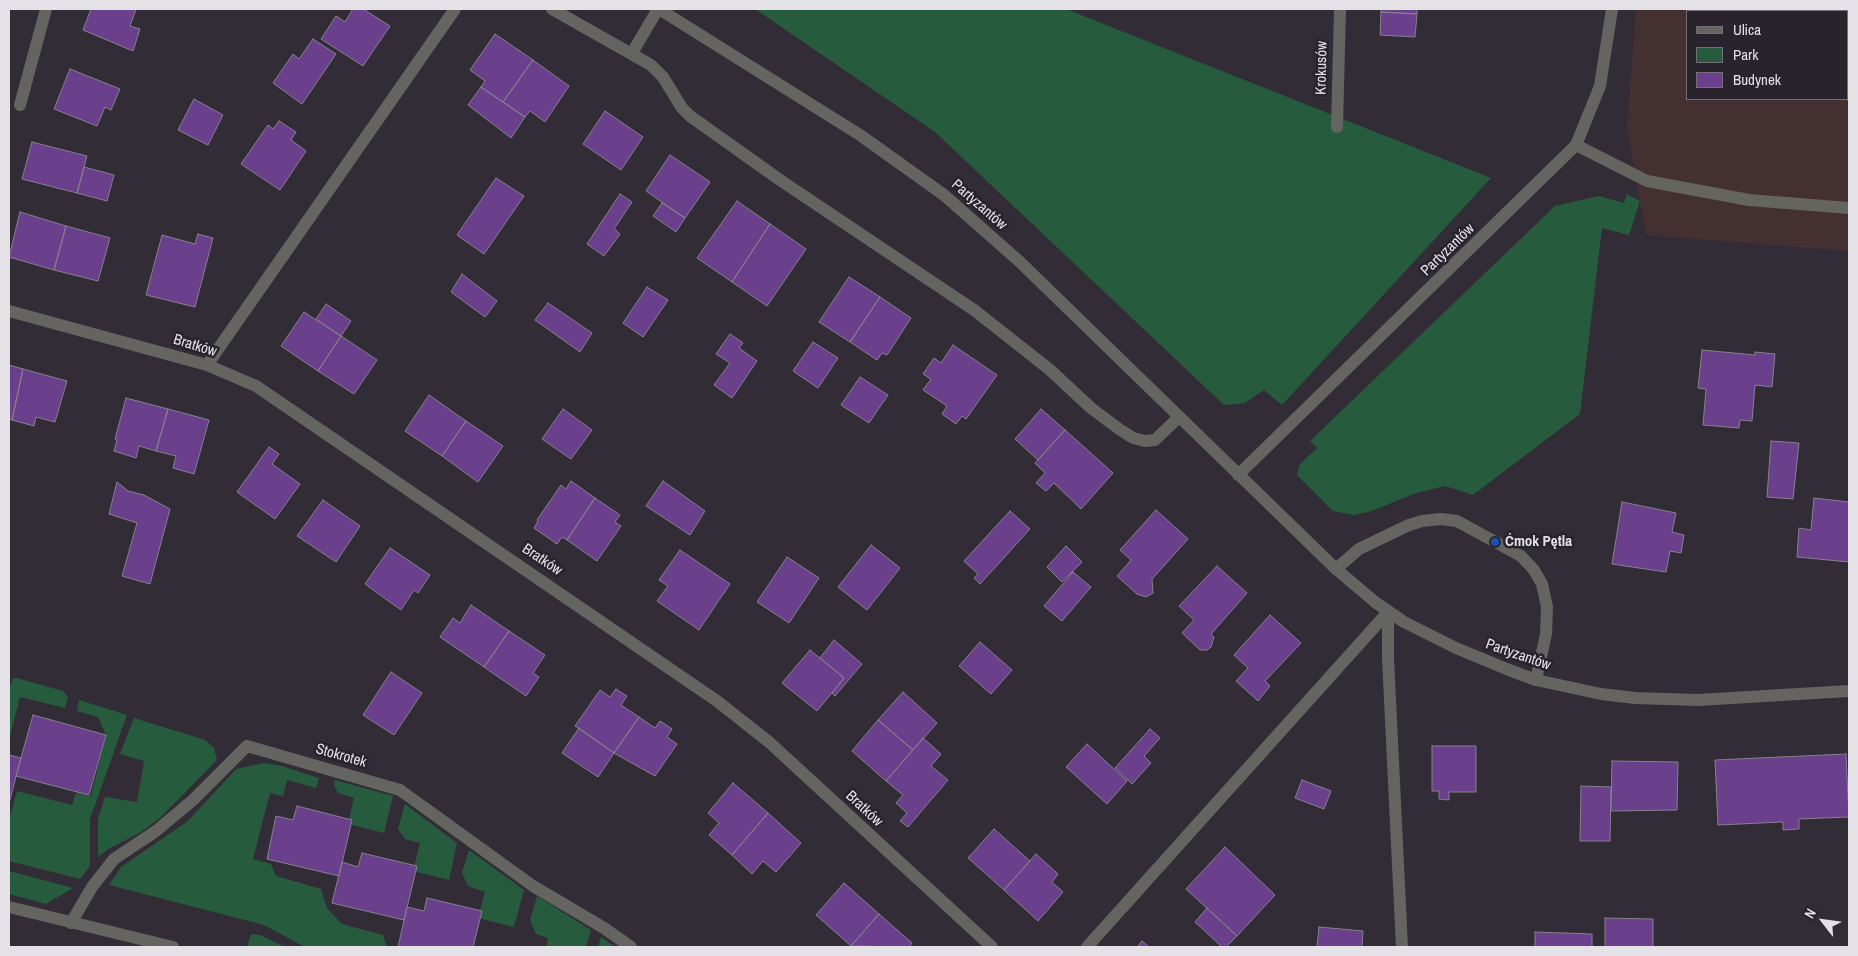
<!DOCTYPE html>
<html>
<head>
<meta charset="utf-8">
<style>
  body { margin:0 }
  #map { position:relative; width:1858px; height:956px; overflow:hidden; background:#322c37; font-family:"Archivo Narrow",sans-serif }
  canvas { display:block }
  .frame { position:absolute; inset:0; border:10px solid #e4e1e7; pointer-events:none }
  .legend { position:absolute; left:1686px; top:10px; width:162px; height:90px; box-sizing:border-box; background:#28232d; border:1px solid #736f77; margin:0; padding:6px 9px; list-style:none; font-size:15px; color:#e4e1e7 }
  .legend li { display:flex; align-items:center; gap:10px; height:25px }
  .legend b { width:25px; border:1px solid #736f77 }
  .north { position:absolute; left:1798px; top:896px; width:50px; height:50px; -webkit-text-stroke:4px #28232d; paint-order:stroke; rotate:300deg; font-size:14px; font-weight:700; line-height:20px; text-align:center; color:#e4e1e7 }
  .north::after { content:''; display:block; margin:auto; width:18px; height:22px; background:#e4e1e7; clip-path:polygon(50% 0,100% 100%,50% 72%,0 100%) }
</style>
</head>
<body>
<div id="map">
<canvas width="1858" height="956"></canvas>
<div class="frame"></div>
<ul class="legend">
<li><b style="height:6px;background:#646560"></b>Ulica</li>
<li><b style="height:14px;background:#275b3d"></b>Park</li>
<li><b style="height:14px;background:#6a3f8b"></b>Budynek</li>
</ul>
<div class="north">N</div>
</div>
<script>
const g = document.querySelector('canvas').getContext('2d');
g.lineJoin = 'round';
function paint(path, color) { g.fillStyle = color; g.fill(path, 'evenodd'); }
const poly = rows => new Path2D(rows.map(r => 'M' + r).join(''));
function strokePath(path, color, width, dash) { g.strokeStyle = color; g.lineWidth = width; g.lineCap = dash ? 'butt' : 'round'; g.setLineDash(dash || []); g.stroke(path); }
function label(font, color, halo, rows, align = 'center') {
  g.font = font + ' "Archivo Narrow",sans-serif'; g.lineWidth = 5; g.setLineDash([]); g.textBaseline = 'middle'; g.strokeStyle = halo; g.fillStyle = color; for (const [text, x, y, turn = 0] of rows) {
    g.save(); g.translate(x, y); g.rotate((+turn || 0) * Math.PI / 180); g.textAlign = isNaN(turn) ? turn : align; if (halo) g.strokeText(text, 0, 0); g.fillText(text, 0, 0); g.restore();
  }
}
paint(poly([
  [1636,9,1849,9,1849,251,1646,235,1627,127],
  [1687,11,1847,11,1847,99,1687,99]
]), '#453031');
paint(poly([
  [755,9,1066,9,1491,178,1282,405,1264,390,1245,403,1224,405,935,132],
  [1627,194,1640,201,1629,235,1602,228,1580,414,1473,495,1445,486,1416,493,1369,512,1353,515,1333,511,1297,475,1300,464,1317,448,1310,441,1555,206,1599,196,1624,203],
  [17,678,63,691,68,697,65,708,20,697,10,736,9,688,13,679],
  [79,700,127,715,90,819,90,866,80,879,9,861,9,820,17,791,72,805,76,793,91,796,106,735,98,717,77,711],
  [134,718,205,740,214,748,217,760,161,817,141,832,108,849,98,857,98,819,105,797,137,802,144,761,120,754],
  [264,763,282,766,319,778,316,788,287,780,283,796,270,793,253,859,271,864,276,876,321,889,327,908,342,924,383,935,387,947,305,947,264,925,109,885,121,867,188,821,236,769],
  [335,780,393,796,384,833,348,824,354,798,338,793,334,785],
  [405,804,457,843,449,880,413,871,420,843,405,839,398,829],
  [469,850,524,890,514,927,478,918,485,892,468,886,462,873],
  [9,871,73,888,46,904,9,894],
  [537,896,591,930,586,947,546,947,548,938,536,934,530,920],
  [251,934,260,935,285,947,247,947],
  [601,937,611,944,616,947,598,947]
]), '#275b3d');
const building = poly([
  [91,9,136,9,130,26,140,29,133,51,83,30,91,9],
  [353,9,363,9,390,26,363,66,321,39,336,16,345,22,353,9],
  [1381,9,1417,9,1417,14,1381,12,1381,9],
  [1707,9,1849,9,1849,100,1840,99,1847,99,1847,11,1707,11,1707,9],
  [1381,12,1417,14,1415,37,1380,35,1381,12],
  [495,34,533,60,503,102,481,87,485,81,470,70,495,34],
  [313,39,336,54,302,104,273,83,293,54,299,59,313,39],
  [533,60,569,86,545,122,530,111,525,117,503,102,533,60],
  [70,69,120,89,111,110,105,107,97,126,54,109,70,69],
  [481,87,525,117,511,138,468,105,481,87],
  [194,99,223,115,208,145,178,130,194,99],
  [605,111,643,137,621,170,583,144,605,111],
  [279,121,296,132,291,140,306,151,280,190,241,164,268,125,273,129,279,121],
  [32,142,87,156,77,193,22,179,32,142],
  [670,155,710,182,685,218,646,191,670,155],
  [84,167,114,175,107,201,77,193,84,167],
  [496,178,524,196,484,254,457,235,496,178],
  [620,194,632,202,614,229,620,234,604,256,587,244,620,194],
  [737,201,770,224,732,282,697,258,737,201],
  [662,203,685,218,676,232,653,216,662,203],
  [20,212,66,226,54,270,9,257,20,212],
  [770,224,806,249,767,306,732,282,770,224],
  [66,226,110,238,98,281,54,270,66,226],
  [198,234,213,238,195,307,146,295,162,235,195,244,198,234],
  [462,274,497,301,485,317,451,292,462,274],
  [849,277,880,297,850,342,819,322,849,277],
  [647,287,668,300,643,337,623,323,647,287],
  [880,297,911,318,887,355,882,353,877,360,850,342,880,297],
  [548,303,592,333,580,352,535,320,548,303],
  [326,304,351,321,341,336,316,319,326,304],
  [304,312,341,336,318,371,281,346,304,312],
  [730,334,743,343,739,348,757,361,732,398,714,385,730,363,716,354,730,334],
  [341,336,377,360,354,394,318,371,341,336],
  [813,342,838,358,818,388,793,371,813,342],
  [953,345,997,375,966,419,962,416,956,424,942,414,947,406,923,390,931,379,923,374,934,358,941,363,953,345],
  [1702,350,1755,355,1755,352,1775,354,1772,387,1755,385,1752,421,1740,420,1739,428,1703,425,1706,389,1698,388,1702,350],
  [9,365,23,369,12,420,9,419,9,365],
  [23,369,67,381,55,422,36,417,34,426,12,420,23,369],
  [860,377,888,395,869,423,841,405,860,377],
  [429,395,466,421,442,456,405,431,429,395],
  [126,398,168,409,156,451,139,446,136,458,114,451,117,440,115,439,126,398],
  [168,409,209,420,194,474,173,468,176,456,156,451,168,409],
  [563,409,592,430,571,459,542,439,563,409],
  [1041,409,1065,430,1038,460,1015,439,1041,409],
  [466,421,503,446,478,482,442,456,466,421],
  [1065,430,1113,473,1081,509,1054,483,1046,491,1036,483,1045,473,1035,463,1065,430],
  [1771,441,1799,443,1793,499,1767,497,1771,441],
  [269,447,279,454,272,464,300,484,275,519,237,492,269,447],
  [571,481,595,498,567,540,562,537,557,544,534,528,538,521,537,520,561,485,566,489,571,481],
  [663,481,705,511,690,535,646,506,663,481],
  [117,482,128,491,144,495,170,509,150,584,122,576,137,523,109,514,117,482],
  [595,498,620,515,615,522,621,526,597,561,567,540,595,498],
  [1814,498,1849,502,1849,562,1797,557,1799,528,1811,530,1814,498],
  [323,500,360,526,336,562,297,536,323,500],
  [1622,502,1676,513,1672,532,1684,535,1681,553,1670,551,1666,572,1612,564,1622,502],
  [1156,510,1188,539,1152,579,1153,593,1146,597,1137,594,1117,576,1131,560,1120,550,1156,510],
  [1010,511,1030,529,980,584,974,578,978,574,964,561,1010,511],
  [871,545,900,568,867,610,838,587,871,545],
  [1066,546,1082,562,1062,582,1047,567,1066,546],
  [390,548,430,575,418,593,414,590,401,610,365,584,390,548],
  [680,550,730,584,699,630,657,601,668,586,659,580,680,550],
  [787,557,819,578,789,623,757,602,787,557],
  [1217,566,1247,593,1211,634,1214,637,1211,647,1207,650,1200,650,1182,633,1194,620,1179,606,1217,566],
  [1073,572,1091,587,1062,621,1044,606,1073,572],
  [471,605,509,631,484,667,440,637,453,618,460,623,471,605],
  [1270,615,1301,643,1265,681,1270,686,1258,701,1236,681,1248,668,1234,655,1270,615],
  [509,631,545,655,533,673,539,677,526,696,484,667,509,631],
  [834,640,862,664,835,696,832,693,844,678,820,658,834,640],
  [980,642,1012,670,991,694,959,666,980,642],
  [810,650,844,678,817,711,782,683,810,650],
  [391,672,422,693,394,735,363,715,391,672],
  [616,689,627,696,621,705,639,717,614,753,575,726,600,690,610,697,616,689],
  [903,692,937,723,913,750,878,720,903,692],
  [33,715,106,735,89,795,16,776,33,715],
  [639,717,655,728,660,721,672,729,667,737,677,744,655,776,614,753,639,717],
  [878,720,913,750,886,781,852,751,878,720],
  [579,728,614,753,598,777,562,753,579,728],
  [1150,729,1160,738,1144,756,1151,763,1132,784,1115,768,1150,729],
  [923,738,941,754,931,766,948,780,908,827,900,821,907,813,896,803,903,795,886,781,923,738],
  [1087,744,1127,781,1107,804,1066,767,1087,744],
  [1432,746,1476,746,1476,792,1449,792,1449,800,1439,799,1439,791,1432,791,1432,746],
  [1846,754,1849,817,1799,819,1799,829,1783,830,1783,822,1718,825,1715,760,1846,754],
  [9,755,21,758,9,803,9,755],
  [1612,761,1678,762,1677,810,1611,811,1612,761],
  [1302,780,1331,791,1324,809,1295,798,1302,780],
  [733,783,768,813,732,855,709,835,719,823,708,813,733,783],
  [1581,786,1611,787,1610,841,1580,841,1581,786],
  [297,806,352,820,339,876,267,859,276,816,293,820,297,806],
  [768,813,801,843,776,872,763,861,752,874,732,855,768,813],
  [994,829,1030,861,1004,890,968,858,994,829],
  [1225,847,1275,895,1237,936,1186,889,1225,847],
  [362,853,417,866,404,920,332,903,342,862,358,867,362,853],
  [1036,854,1058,874,1052,882,1063,892,1038,921,1004,890,1036,854],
  [844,883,879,914,851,946,816,915,844,883],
  [427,898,482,911,473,947,398,947,407,907,424,911,427,898],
  [1207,908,1237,936,1226,947,1222,947,1195,922,1207,908],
  [879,914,912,943,909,947,851,946,879,914],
  [1605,918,1653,919,1653,947,1605,947,1605,918],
  [1319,927,1363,931,1362,947,1317,947,1319,927],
  [1535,932,1592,934,1592,947,1535,947,1535,932],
  [1142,941,1149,947,1137,947,1142,941]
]);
paint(building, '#6a3f8b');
strokePath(building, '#87818d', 1);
strokePath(poly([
  [552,9,651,65,663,77,682,108,690,116,780,180,974,310,1049,369,1091,408,1119,429,1133,438,1145,441,1155,440,1179,417],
  [632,53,658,9],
  [1576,145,1647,181,1749,200,1849,208],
  [1336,569,1359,549,1409,525,1422,521,1441,519,1457,521,1521,556,1534,570,1542,584,1547,607,1546,634,1536,680],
  [1388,612,1388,658,1402,947],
  [71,923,92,887,114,859,156,831,193,800,247,746,400,790,533,886,604,928,631,947]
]), '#646560', 12);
strokePath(poly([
  [659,9,860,135,944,195,1020,262,1336,569,1375,602,1404,622,1456,648,1509,670,1536,680,1601,694,1635,698,1698,700,1849,691],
  [20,105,46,9],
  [1337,127,1340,9],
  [9,311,207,365,256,386,717,701,769,742,992,947],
  [207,365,455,9],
  [1238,475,1576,145,1600,86,1612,9],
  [9,907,173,947],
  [1087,947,1388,612]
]), '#646560', 12);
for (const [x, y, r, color] of [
  [1495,542,5,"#1a4fb4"]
]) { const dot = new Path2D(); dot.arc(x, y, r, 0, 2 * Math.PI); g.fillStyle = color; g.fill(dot); strokePath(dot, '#28232d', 2); }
label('15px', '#e4e1e7', '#28232d', [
  ["Krokusów",1322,68,-89],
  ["Partyzantów",979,205,41],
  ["Partyzantów",1448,250,-44],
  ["Bratków",195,346,17],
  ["Bratków",542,560,34],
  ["Partyzantów",1518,655,19],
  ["Stokrotek",341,756,16],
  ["Bratków",864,809,43]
]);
label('bold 15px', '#e4e1e7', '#28232d', [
  ["Ćmok Pętla",1505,542]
], 'left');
</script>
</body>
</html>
